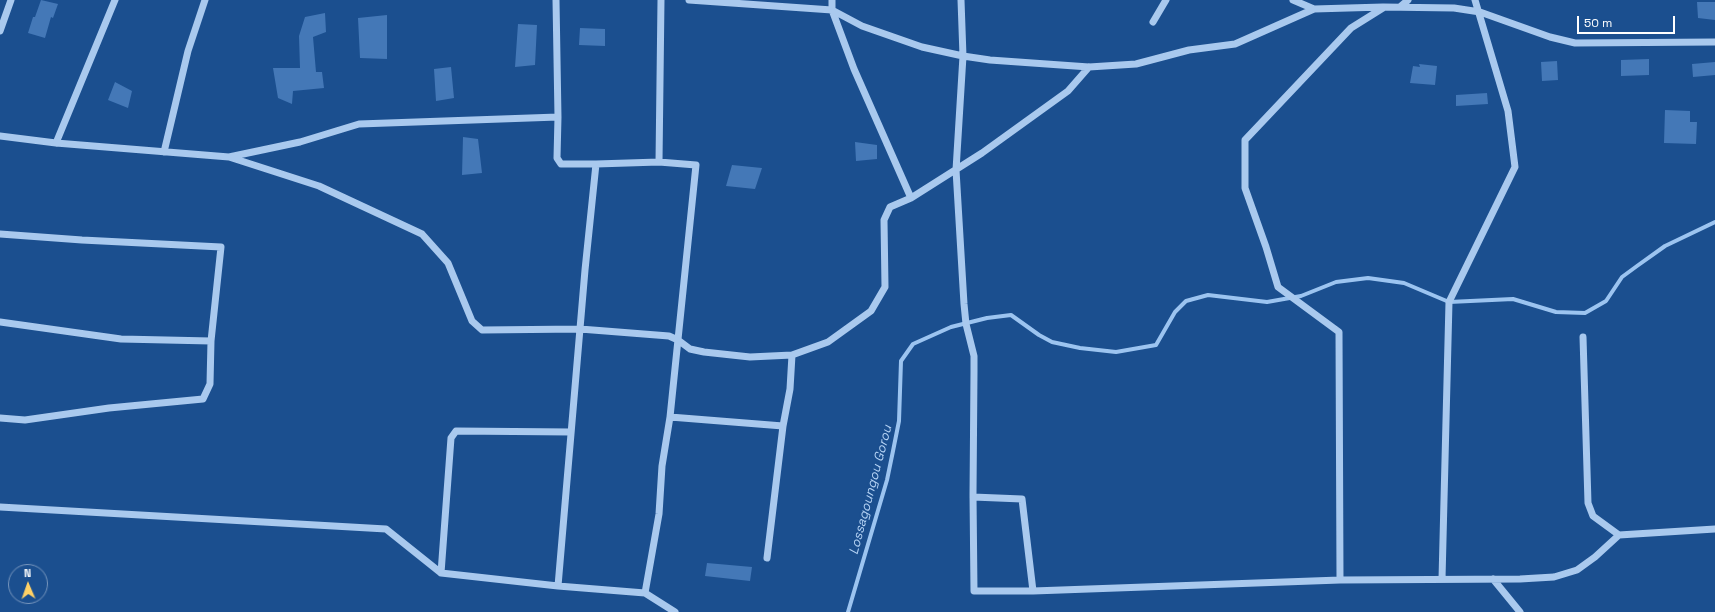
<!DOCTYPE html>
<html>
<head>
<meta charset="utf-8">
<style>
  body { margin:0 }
  #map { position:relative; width:1715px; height:612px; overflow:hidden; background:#1b4f8f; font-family:"Space Grotesk",sans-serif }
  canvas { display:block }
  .north { position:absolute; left:8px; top:564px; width:40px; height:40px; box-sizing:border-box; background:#1b4f8f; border:1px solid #7695bc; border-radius:50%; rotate:358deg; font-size:11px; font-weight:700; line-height:16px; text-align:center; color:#fff }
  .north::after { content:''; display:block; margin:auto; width:14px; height:18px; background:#ffd166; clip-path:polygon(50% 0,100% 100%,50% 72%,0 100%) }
  .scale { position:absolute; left:1577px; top:16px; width:98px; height:18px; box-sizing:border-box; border:2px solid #fff; border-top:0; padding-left:5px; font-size:12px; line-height:14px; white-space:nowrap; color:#fff; -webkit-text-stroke:3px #1b4f8f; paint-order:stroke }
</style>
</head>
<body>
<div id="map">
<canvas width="1715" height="612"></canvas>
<div class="north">N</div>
<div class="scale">50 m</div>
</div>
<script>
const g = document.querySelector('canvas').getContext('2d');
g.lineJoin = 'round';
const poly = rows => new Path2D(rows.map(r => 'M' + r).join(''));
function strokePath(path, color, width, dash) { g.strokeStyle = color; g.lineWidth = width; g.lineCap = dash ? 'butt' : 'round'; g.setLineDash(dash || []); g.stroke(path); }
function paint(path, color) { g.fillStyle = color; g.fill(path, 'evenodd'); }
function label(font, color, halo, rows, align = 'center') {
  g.font = font + ' "Space Grotesk",sans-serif'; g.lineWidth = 4; g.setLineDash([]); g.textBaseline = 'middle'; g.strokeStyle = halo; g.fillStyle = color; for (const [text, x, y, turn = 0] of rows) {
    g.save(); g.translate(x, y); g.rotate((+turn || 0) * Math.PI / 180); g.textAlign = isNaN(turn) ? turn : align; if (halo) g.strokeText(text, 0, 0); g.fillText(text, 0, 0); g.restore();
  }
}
strokePath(poly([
  [848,612,887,480,893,451,899,421,901,361,913,344,951,327,987,318,1011,315,1039,335,1052,342,1080,348,1116,352,1156,345,1175,312,1186,301,1208,295,1267,302,1301,296,1336,282,1368,278,1404,283,1449,302,1513,299,1556,312,1585,313,1606,301,1622,277,1637,266,1665,246,1715,222]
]), '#9cc4f0', 4);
paint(poly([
  [41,0,58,4,53,18,51,17,45,38,28,33,33,17,35,17],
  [1697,2,1715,2,1715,20,1698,18],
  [325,13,326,32,313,37,316,72,322,72,324,88,293,91,292,104,278,98,273,68,300,68,299,36,305,17],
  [387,15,387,59,360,58,358,18],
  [518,24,537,25,535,65,515,67],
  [580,28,605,29,605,46,579,45],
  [1649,59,1649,75,1621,76,1621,60],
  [1557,61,1558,80,1542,81,1541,62],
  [1715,62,1715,75,1693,77,1692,64],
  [1419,64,1437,66,1435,85,1410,83,1413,66,1420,67],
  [451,67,454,98,436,101,434,69],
  [115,82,132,91,128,108,108,100],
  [1487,93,1488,104,1456,106,1456,95],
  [1665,110,1690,111,1690,122,1697,122,1696,144,1664,143],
  [463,137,478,139,482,173,462,175],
  [855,142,877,145,877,159,856,161],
  [732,165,762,168,755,189,726,186],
  [707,563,752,567,750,581,705,576]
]), '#4478b7');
strokePath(poly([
  [556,0,558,117,557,158,561,164,596,164,659,162,696,165,670,417,662,466,659,514,645,593],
  [689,0,832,10,862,26,922,47,963,56,990,60,1089,67,1136,64,1189,50,1235,44,1314,9,1383,7,1454,8,1480,12,1550,37,1575,43,1715,42],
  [832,0,832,10,854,69,911,198],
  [961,0,963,56,956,170,964,304,966,324,974,356,974,372,973,495,974,591,1033,591,1340,580,1520,579,1554,577,1577,570,1595,557,1619,535],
  [1293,0,1314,9],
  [1400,7,1408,0],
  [1153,22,1166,0],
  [0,31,11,0],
  [0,136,56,143,229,157,300,142,359,124,558,117],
  [56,143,115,0],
  [164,152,188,51,205,0],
  [229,157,319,186,422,234,448,263,472,321,482,330,580,329,669,336,678,340,690,349,704,352,750,357,792,355,828,342,871,311,885,287,884,220,890,207,911,198,982,153,1068,91,1089,67],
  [659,162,661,0],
  [0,234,82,240,221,247,211,341,121,339,0,322],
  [1583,337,1588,503,1593,516,1619,535,1715,529],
  [670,417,783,426],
  [0,418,25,420,109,408,203,399,210,384,211,341],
  [973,497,1022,499,1033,591],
  [0,507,386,529,441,573,558,586,645,593,675,612],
  [767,558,783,426,790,389,792,355],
  [441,573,451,438,456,431,571,432],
  [1442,579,1449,302,1515,167,1508,111,1475,0],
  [1493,579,1520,612],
  [1340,580,1339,332,1278,287,1266,247,1245,188,1245,140,1351,28,1383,8],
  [558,586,585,270,596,164]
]), '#a9c9ee', 7);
label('italic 13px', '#b5d3f5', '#1b4f8f', [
  ["Lossagoungou Gorou",871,490,-75]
]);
</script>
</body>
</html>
